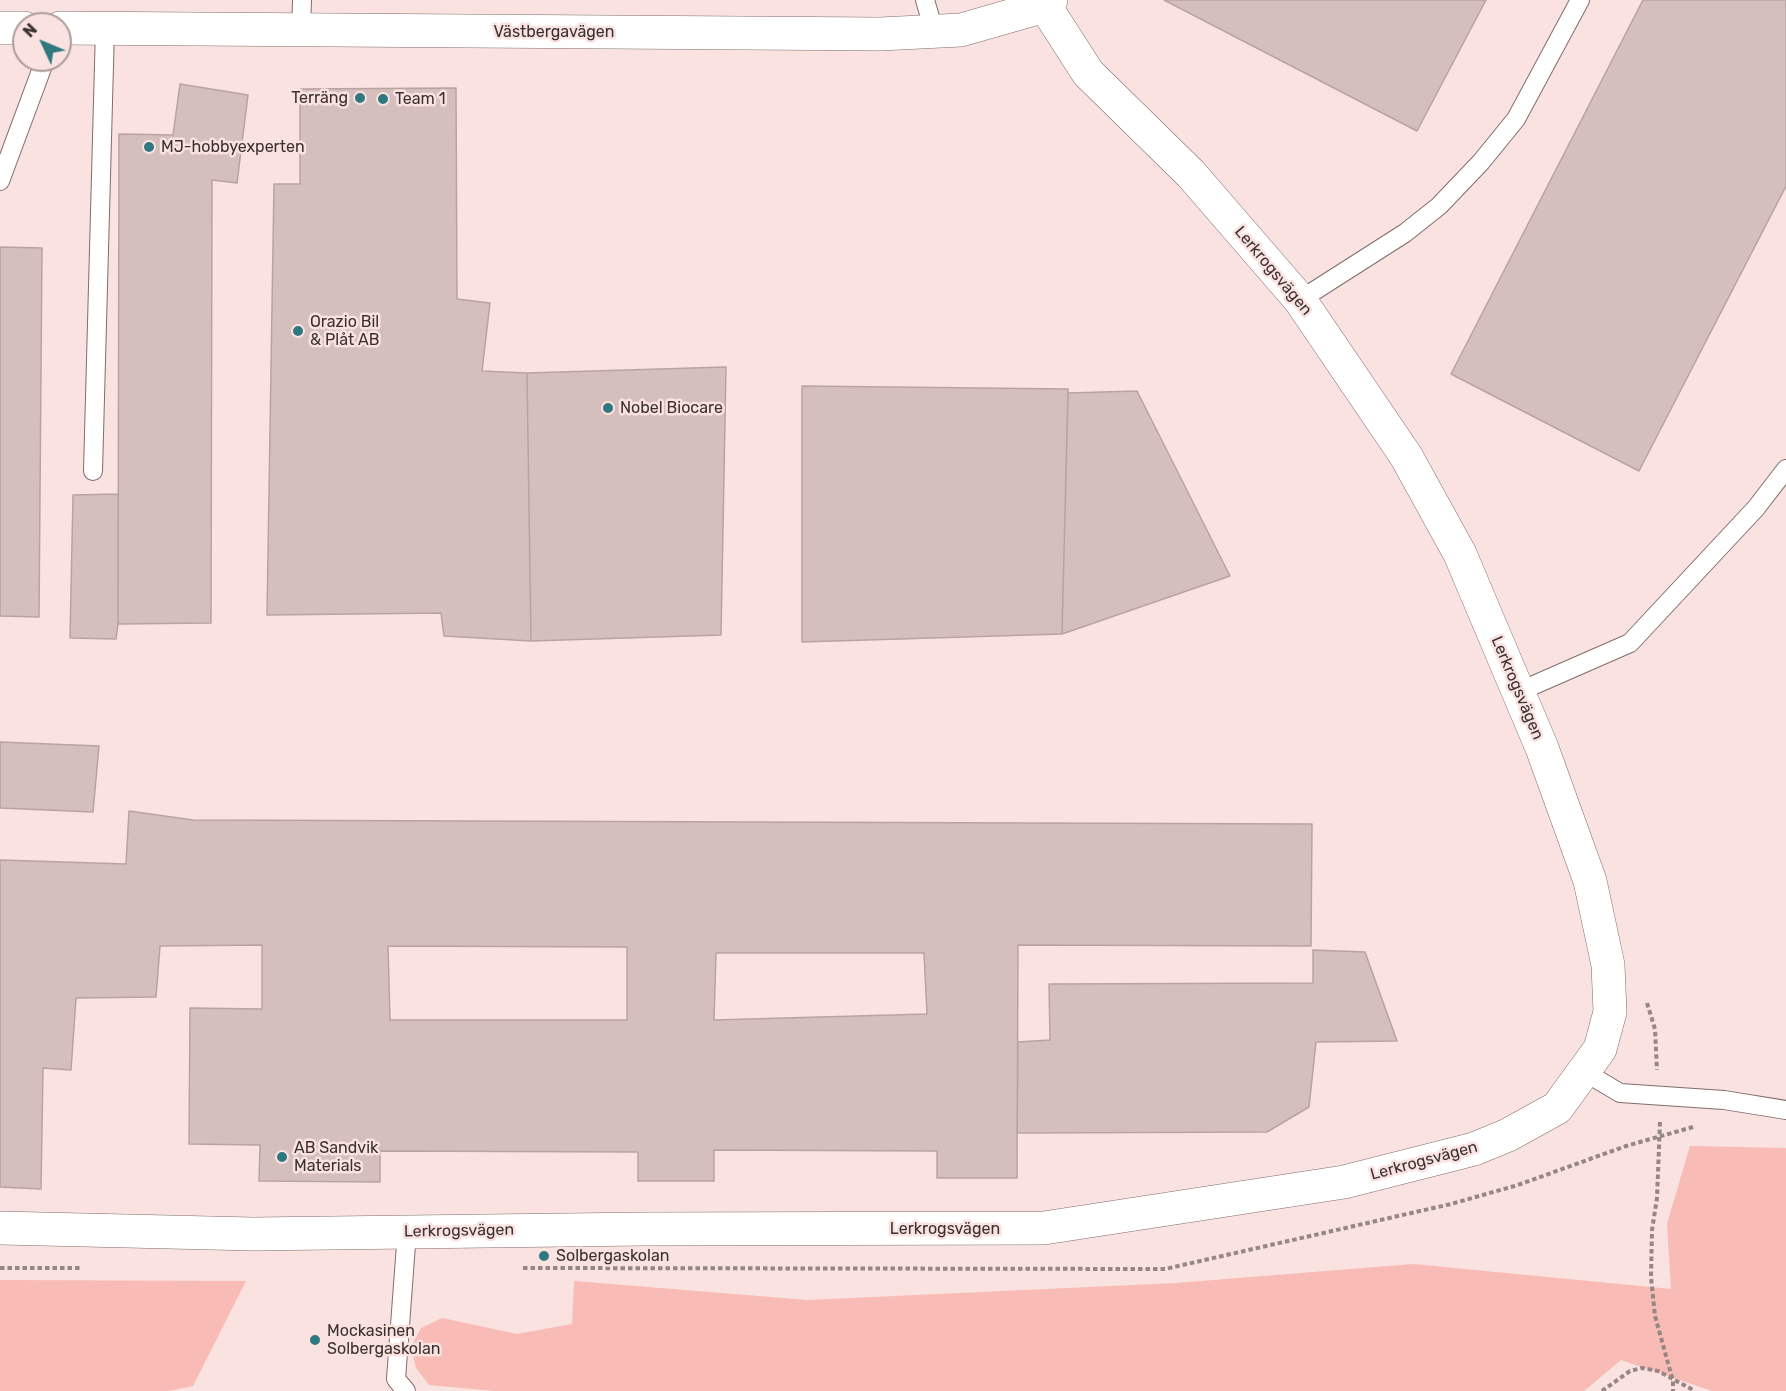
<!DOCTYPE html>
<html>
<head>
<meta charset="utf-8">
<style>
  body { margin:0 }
  #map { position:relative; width:1786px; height:1391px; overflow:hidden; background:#f9e2e0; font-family:Rubik,sans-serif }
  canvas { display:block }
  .north { position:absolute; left:12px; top:12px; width:60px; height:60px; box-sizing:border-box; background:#f9e2e0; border:2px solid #ad9b9a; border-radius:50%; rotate:314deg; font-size:16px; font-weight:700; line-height:24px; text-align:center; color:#3a3130 }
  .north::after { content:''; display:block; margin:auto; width:21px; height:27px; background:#307880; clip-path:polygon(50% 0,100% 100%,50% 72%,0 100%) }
</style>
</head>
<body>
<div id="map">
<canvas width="1786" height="1391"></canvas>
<div class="north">N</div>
</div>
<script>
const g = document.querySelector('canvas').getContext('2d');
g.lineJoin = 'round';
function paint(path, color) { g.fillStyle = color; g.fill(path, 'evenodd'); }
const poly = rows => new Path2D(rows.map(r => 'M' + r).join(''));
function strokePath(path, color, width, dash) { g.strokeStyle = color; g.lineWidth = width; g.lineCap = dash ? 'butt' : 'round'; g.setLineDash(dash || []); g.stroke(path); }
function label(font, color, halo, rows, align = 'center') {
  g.font = font + ' Rubik,sans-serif'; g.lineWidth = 5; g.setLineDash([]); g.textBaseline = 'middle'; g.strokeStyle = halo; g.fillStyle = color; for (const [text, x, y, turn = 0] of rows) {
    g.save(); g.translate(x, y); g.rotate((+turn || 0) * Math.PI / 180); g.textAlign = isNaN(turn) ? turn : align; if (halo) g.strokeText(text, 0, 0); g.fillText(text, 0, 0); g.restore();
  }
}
paint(poly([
  [1690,1146,1786,1148,1786,1391,1712,1391,1621,1360,1584,1391,495,1391,429,1385,416,1368,411,1347,421,1328,442,1318,517,1334,572,1324,574,1281,808,1300,1176,1283,1413,1264,1671,1289,1667,1224],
  [0,1280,246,1281,193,1386,169,1391,0,1391]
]), '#f9bbb5');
const building = poly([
  [1164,0,1486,0,1417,131,1164,0],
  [1643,0,1786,0,1786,186,1639,471,1451,374,1643,0],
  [180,84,248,95,237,183,212,180,211,623,118,624,119,134,173,135,180,84],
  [456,88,457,299,490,303,482,371,527,373,531,641,444,636,441,613,267,615,274,184,300,184,300,89,456,88],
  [0,247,42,248,39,617,0,616,0,247],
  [726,367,721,635,531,641,527,373,726,367],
  [802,386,1068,389,1062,634,802,642,802,386],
  [1137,391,1230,576,1062,634,1068,393,1137,391],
  [118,494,118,624,116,639,70,638,73,495,118,494],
  [0,742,99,746,93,812,0,808,0,742],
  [129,811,193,820,1312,824,1311,946,1018,945,1017,1178,937,1178,937,1151,714,1150,714,1181,638,1181,638,1152,380,1151,380,1182,259,1181,260,1145,189,1144,190,1008,262,1009,262,945,160,946,156,997,76,998,71,1070,43,1068,41,1189,0,1187,0,860,126,864,129,811],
  [388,946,627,947,627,1020,390,1020,388,946],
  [716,953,924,953,927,1014,714,1020,716,953],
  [1313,950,1365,952,1397,1041,1316,1042,1309,1107,1267,1132,1017,1133,1018,1042,1050,1040,1049,984,1313,983,1313,950]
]);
paint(building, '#d5bfbc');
strokePath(building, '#b9a3a1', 1.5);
const lane = poly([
  [925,0,934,31],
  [301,30,302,0],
  [0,181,45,60],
  [1300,300,1405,233,1439,206,1481,162,1516,119,1580,0],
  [93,471,105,28],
  [1518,692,1630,643,1756,508,1786,469],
  [1583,1071,1620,1093,1724,1100,1786,1110],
  [406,1391,396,1379,407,1231]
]);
const street = poly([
  [0,28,24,28],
  [60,28,880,34,961,30,1045,6,1051,0],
  [0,1228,253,1234,643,1229,1044,1228,1344,1182,1474,1149,1508,1135,1557,1108,1600,1049,1610,1012,1608,965,1590,881,1542,748,1460,554,1406,456,1300,300,1191,174,1088,73,1045,6]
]);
strokePath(lane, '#816d6b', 20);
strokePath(street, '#816d6b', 34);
strokePath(poly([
  [1647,1003,1655,1029,1657,1070],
  [1660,1122,1657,1198,1652,1230,1651,1277,1655,1316,1673,1381,1673,1391],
  [0,1268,80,1268],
  [523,1268,1165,1269,1451,1204,1518,1185,1626,1146,1693,1127],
  [1602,1391,1630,1371,1642,1368,1658,1371,1695,1391]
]), '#968685', 4, [4.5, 3]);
strokePath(lane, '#fff', 18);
strokePath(street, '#fff', 33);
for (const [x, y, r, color] of [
  [360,98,6,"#307880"],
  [383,99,6,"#307880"],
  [149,147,6,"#307880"],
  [298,331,6,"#307880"],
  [608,408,6,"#307880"],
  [282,1157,6,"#307880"],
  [544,1256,6,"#307880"],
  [315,1340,6,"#307880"]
]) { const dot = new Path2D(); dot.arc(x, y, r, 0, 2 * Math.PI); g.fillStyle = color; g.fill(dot); strokePath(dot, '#f9e2e0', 2); }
label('16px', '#3a3130', '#f9e2e0', [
  ["Västbergavägen",554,32],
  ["Lerkrogsvägen",1273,271,50],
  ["Lerkrogsvägen",1517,688,67],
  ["Lerkrogsvägen",1424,1161,-15],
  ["Lerkrogsvägen",945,1229],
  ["Lerkrogsvägen",459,1231,-1]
]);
label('16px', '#3a3130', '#f9e2e0', [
  ["Terräng",348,98,"right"],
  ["Team 1",395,99],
  ["MJ-hobbyexperten",161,147],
  ["Orazio Bil",310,322],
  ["& Plåt AB",310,340],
  ["Nobel Biocare",620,408],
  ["AB Sandvik",294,1148],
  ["Materials",294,1166],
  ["Solbergaskolan",556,1256],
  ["Mockasinen",327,1331],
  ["Solbergaskolan",327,1349]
], 'left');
</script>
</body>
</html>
